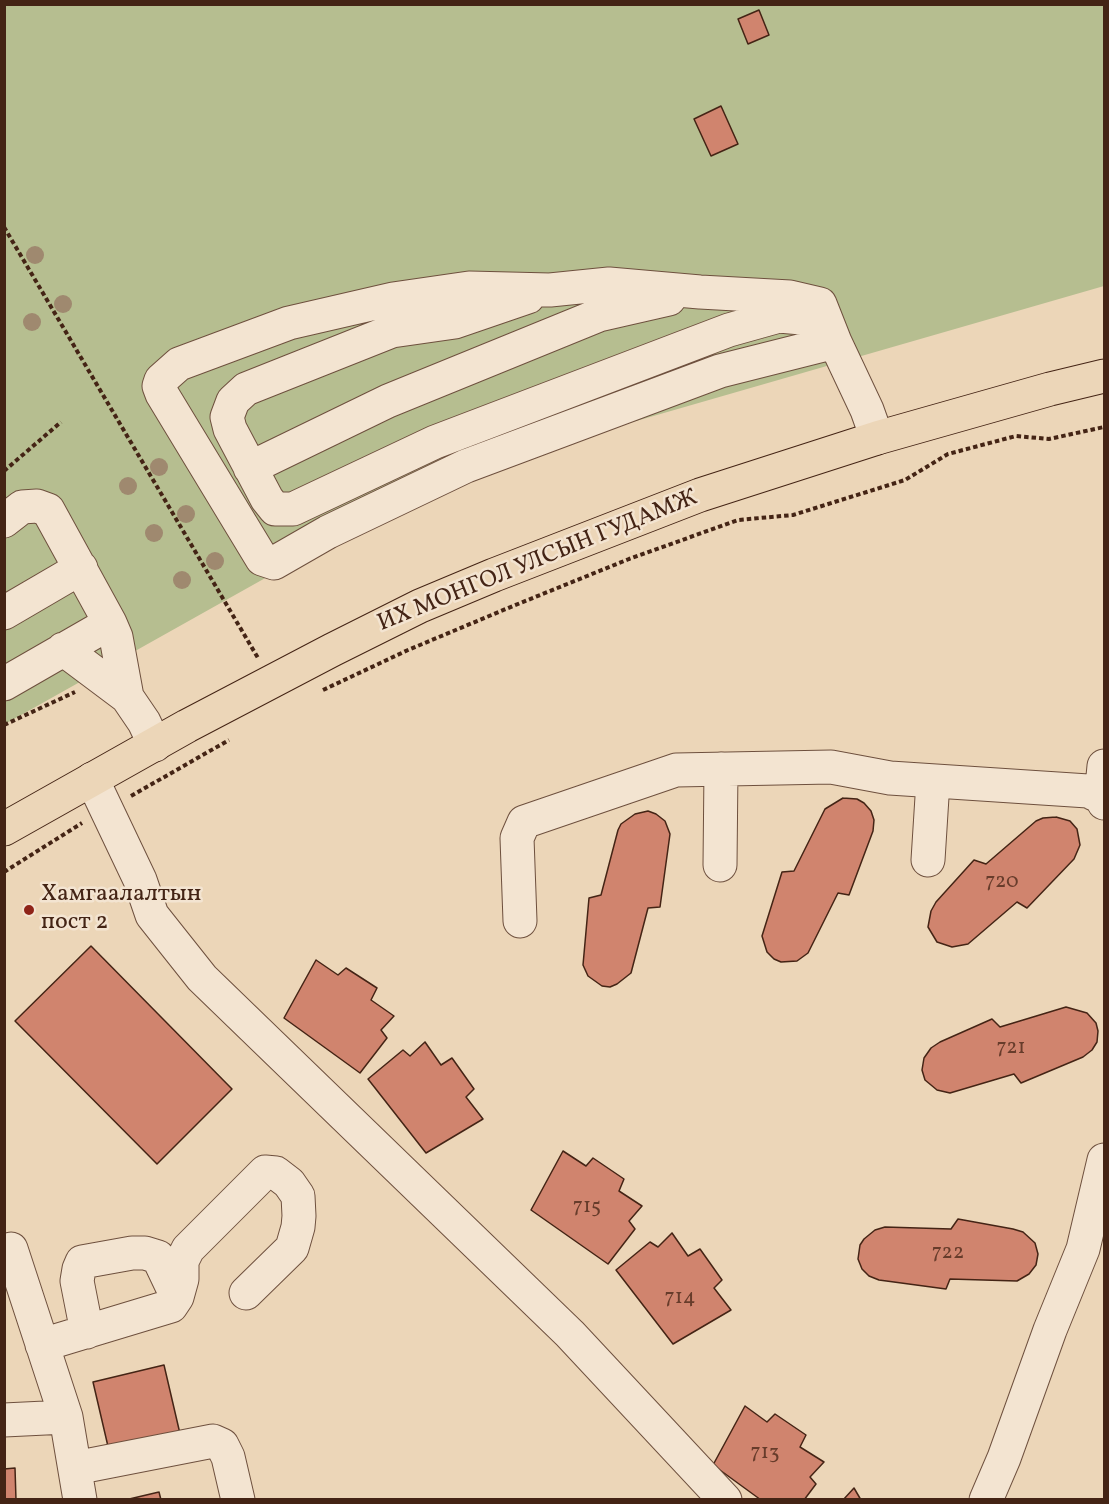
<!DOCTYPE html>
<html>
<head>
<meta charset="utf-8">
<style>
  body { margin:0 }
  #map { position:relative; width:1109px; height:1504px; overflow:hidden; background:#ecd6b8; font-family:Vollkorn,serif }
  canvas { display:block }
  .frame { position:absolute; inset:0; border:6px solid #442415; pointer-events:none }
</style>
</head>
<body>
<div id="map">
<canvas width="1109" height="1504"></canvas>
<div class="frame"></div>
</div>
<script>
const g = document.querySelector('canvas').getContext('2d');
g.lineJoin = 'round';
function paint(path, color) { g.fillStyle = color; g.fill(path, 'evenodd'); }
const poly = rows => new Path2D(rows.map(r => 'M' + r).join(''));
function strokePath(path, color, width, dash) { g.strokeStyle = color; g.lineWidth = width; g.lineCap = dash ? 'butt' : 'round'; g.setLineDash(dash || []); g.stroke(path); }
function label(font, color, halo, rows, align = 'center') {
  g.font = font + ' Vollkorn,serif'; g.lineWidth = 5; g.setLineDash([]); g.textBaseline = 'middle'; g.strokeStyle = halo; g.fillStyle = color; for (const [text, x, y, turn = 0] of rows) {
    g.save(); g.translate(x, y); g.rotate((+turn || 0) * Math.PI / 180); g.textAlign = isNaN(turn) ? turn : align; if (halo) g.strokeText(text, 0, 0); g.fillText(text, 0, 0); g.restore();
  }
}
paint(poly([
  [5,5,1104,5,1104,286,449,475,5,724]
]), '#b6be90');
const building = poly([
  [759,10,769,35,748,44,738,19,759,10],
  [721,106,738,144,711,156,694,119,721,106],
  [843,798,857,799,864,803,871,811,874,820,873,831,849,895,838,893,808,953,797,961,781,962,774,959,767,952,762,936,782,872,794,871,825,809,843,798],
  [648,811,656,814,665,821,670,834,660,907,648,908,631,973,617,984,610,987,602,986,588,976,583,965,589,898,601,895,618,830,621,824,635,814,648,811],
  [1056,817,1070,821,1077,829,1080,845,1074,859,1027,908,1017,902,968,944,952,947,937,942,928,927,931,911,936,902,974,860,986,864,1036,821,1043,818,1056,817],
  [91,946,232,1089,157,1164,15,1021,91,946],
  [316,960,338,975,346,968,377,988,371,1000,394,1016,381,1030,387,1038,360,1073,284,1018,316,960],
  [1066,1007,1087,1013,1096,1023,1098,1031,1097,1042,1092,1050,1083,1057,1021,1083,1014,1074,950,1093,937,1090,925,1080,922,1070,924,1058,931,1048,940,1042,992,1019,1000,1027,1066,1007],
  [425,1042,441,1065,452,1058,474,1089,466,1097,483,1119,426,1153,368,1079,403,1050,410,1056,425,1042],
  [563,1151,586,1166,593,1158,624,1179,619,1191,642,1206,629,1221,635,1229,608,1264,531,1210,563,1151],
  [958,1219,1013,1229,1023,1232,1035,1243,1038,1254,1036,1265,1029,1274,1017,1281,950,1279,946,1289,879,1280,869,1276,862,1269,858,1259,860,1245,864,1239,875,1230,885,1227,951,1229,958,1219],
  [672,1233,688,1256,700,1249,722,1280,714,1288,731,1310,673,1344,616,1270,650,1242,658,1247,672,1233],
  [164,1365,181,1438,110,1455,93,1382,164,1365],
  [745,1406,767,1422,775,1414,806,1435,800,1447,824,1462,810,1477,816,1484,804,1500,761,1500,713,1465,745,1406],
  [15,1468,16,1500,4,1500,4,1469,15,1468],
  [854,1488,861,1500,843,1500,854,1488],
  [159,1492,161,1500,125,1500,159,1492]
]);
paint(building, '#d0846e');
strokePath(building, '#442415', 1.5);
const minor = poly([
  [528,297,455,322,392,331,246,389,233,401,227,417,230,429,267,499,275,509,293,509,435,442,729,330,779,316,813,319],
  [835,342,720,371,466,466,328,532,274,563,262,559,162,394,159,386,161,380,179,364,289,323,393,299,469,288,550,290,609,284,700,292,790,297,820,304,835,342,867,410,877,438],
  [250,468,388,401,599,315,669,299],
  [4,521,22,507,37,506,48,510,110,623,4,684],
  [4,613,81,568],
  [110,623,116,637,127,697],
  [63,649,127,697,144,722,155,745],
  [92,779,140,880,152,915,202,978,570,1334,725,1500],
  [1101,797,1104,766],
  [928,860,933,781],
  [720,865,721,769],
  [520,921,517,838,524,822,676,770,831,767,890,778,1088,791,1101,797,1104,803],
  [4,1251,11,1249,66,1417,80,1500],
  [87,1332,77,1281,79,1269,82,1262,132,1253,145,1253,158,1257,177,1297],
  [42,1345,171,1306,177,1297,182,1279,182,1261,188,1249,265,1172,276,1173,289,1183,298,1196,299,1216,298,1227,292,1248,246,1293],
  [4,1420,66,1417],
  [75,1468,213,1441,222,1445,228,1457,238,1500],
  [986,1500,1004,1458,1050,1330,1083,1249,1104,1160]
]);
const major = poly([
  [4,829,187,726,332,650,420,606,494,575,700,495,877,438,1050,389,1104,376]
]);
strokePath(minor, '#6e503e', 35);
strokePath(major, '#442415', 35);
strokePath(poly([
  [4,227,258,658],
  [4,471,61,422],
  [323,690,408,650,513,606,629,559,738,520,793,515,905,480,948,454,1016,436,1049,439,1104,427],
  [4,725,75,692],
  [131,796,229,740],
  [4,872,82,823]
]), '#442415', 4, [4.5, 3]);
strokePath(minor, '#f3e4d1', 33);
strokePath(major, '#ecd6b8', 33);
g.fillStyle = '#9f896f';
for (const [x, y] of [
  [35,255],
  [63,304],
  [32,322],
  [159,467],
  [128,486],
  [186,514],
  [154,533],
  [215,561],
  [182,580]
]) { g.beginPath(); g.arc(x, y, 9, 0, 2 * Math.PI); g.fill(); }
for (const [x, y, r, color] of [
  [29,910,6,"#8f2418"]
]) { const dot = new Path2D(); dot.arc(x, y, r, 0, 2 * Math.PI); g.fillStyle = color; g.fill(dot); strokePath(dot, '#f3e4d1', 2); }
label('21px', '#673c2b', null, [
  ["720",1002,883],
  ["721",1011,1049],
  ["715",587,1208],
  ["722",948,1254],
  ["714",680,1299],
  ["713",765,1454]
]);
label('24px', '#442415', '#f3e4d1', [
  ["ИХ МОНГОЛ УЛСЫН ГУДАМЖ",538,562,-22]
]);
label('24px', '#442415', '#f3e4d1', [
  ["Хамгаалалтын",41,896],
  ["пост 2",41,924]
], 'left');
</script>
</body>
</html>
